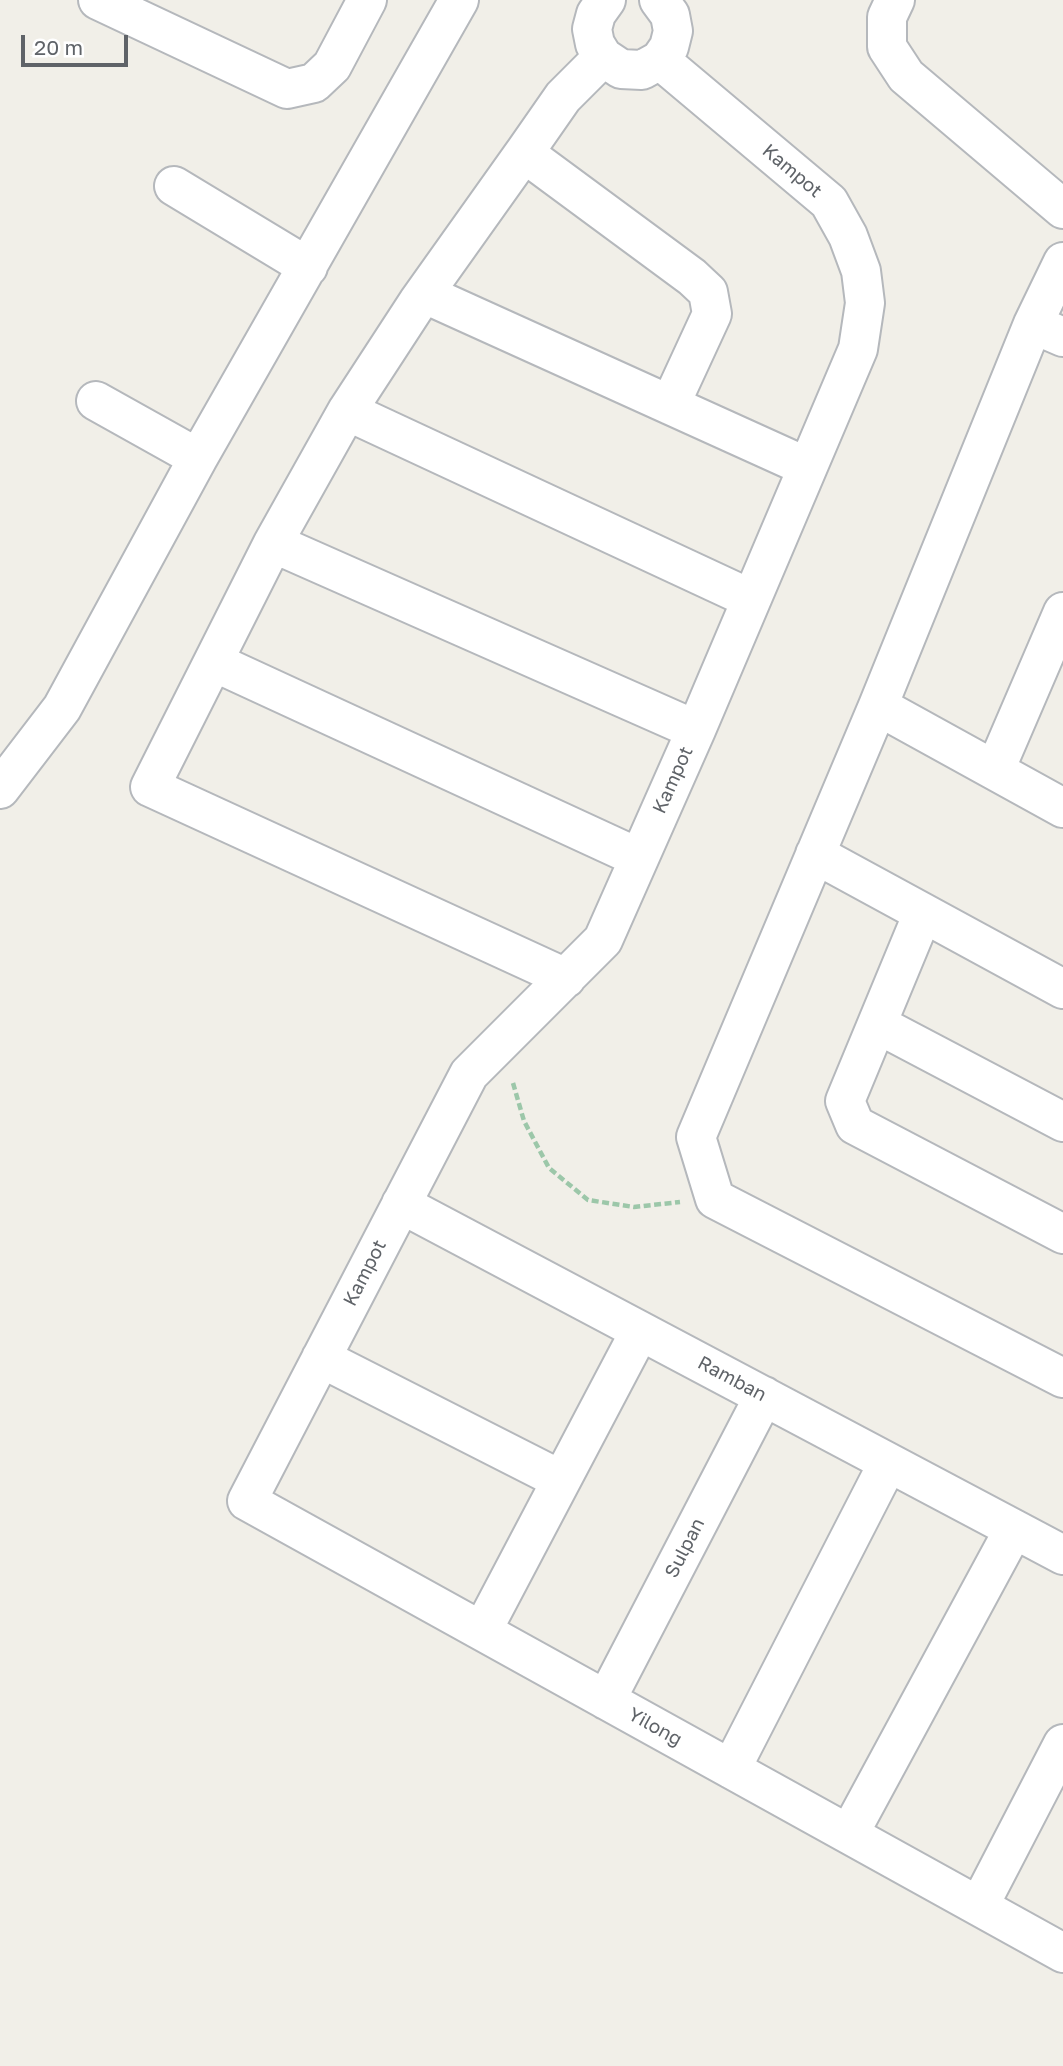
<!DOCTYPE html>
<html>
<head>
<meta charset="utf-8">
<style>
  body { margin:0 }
  #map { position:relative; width:1063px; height:2066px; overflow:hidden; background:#f1efe8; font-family:"Golos Text",sans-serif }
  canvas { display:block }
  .scale { position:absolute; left:21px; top:35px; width:107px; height:32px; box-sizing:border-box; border:4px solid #5f6368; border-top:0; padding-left:9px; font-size:21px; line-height:24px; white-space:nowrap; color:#5f6368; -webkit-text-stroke:5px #fff; paint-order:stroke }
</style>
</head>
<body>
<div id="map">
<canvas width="1063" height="2066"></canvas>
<div class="scale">20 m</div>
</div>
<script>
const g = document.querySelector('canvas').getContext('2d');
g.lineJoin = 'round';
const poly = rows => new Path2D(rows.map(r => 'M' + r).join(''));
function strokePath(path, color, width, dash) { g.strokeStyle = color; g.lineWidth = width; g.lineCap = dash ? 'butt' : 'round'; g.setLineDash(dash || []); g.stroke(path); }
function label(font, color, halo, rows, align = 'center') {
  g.font = font + ' "Golos Text",sans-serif'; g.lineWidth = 5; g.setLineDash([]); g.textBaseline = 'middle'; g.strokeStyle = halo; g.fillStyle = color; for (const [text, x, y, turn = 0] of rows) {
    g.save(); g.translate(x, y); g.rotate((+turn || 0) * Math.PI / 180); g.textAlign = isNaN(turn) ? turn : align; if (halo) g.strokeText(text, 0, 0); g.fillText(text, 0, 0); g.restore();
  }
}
const minor = poly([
  [98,0,287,89,314,83,332,66,367,0],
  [606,0,596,14,592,29,595,44,603,57,621,69,642,70,660,60,669,47,673,31,670,15,659,0],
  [895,0,887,17,887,47,906,76,1063,209],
  [603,57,563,97,524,153,692,277,708,292,712,314,670,405],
  [660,60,829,202,848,236,861,271,865,303,858,349,696,730,603,940,469,1074,247,1501,1063,1953],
  [524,153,418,302,347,411,273,543,150,787,566,978],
  [174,186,308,267],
  [1063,262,1033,324,878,706,696,1137,715,1199,1063,1378],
  [425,294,807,467],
  [1033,324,1063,337],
  [96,401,198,458],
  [347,411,751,599],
  [273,543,696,730],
  [214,662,639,858],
  [878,706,1063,808],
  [995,770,1063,612],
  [0,789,62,708,198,458,459,0],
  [815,854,1063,989],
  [923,913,845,1101,855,1125,1063,1234],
  [877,1024,1063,1122],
  [401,1204,1063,1555],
  [321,1358,561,1480],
  [482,1631,640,1331],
  [606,1700,764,1396],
  [731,1769,888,1463],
  [849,1834,1014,1529],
  [979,1906,1063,1744]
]);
strokePath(minor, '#b5b8bc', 42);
strokePath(poly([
  [513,1083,524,1121,549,1168,588,1200,634,1207,680,1202]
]), '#9cc7a9', 4.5, [7, 3.5]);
strokePath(minor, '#fff', 38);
label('19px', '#5f6368', '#fff', [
  ["Kampot",792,171,40],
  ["Kampot",673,780,-66],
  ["Kampot",365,1273,-63],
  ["Ramban",732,1379,28],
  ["Sulpan",685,1548,-63],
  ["Yilong",655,1727,29]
]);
</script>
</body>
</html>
